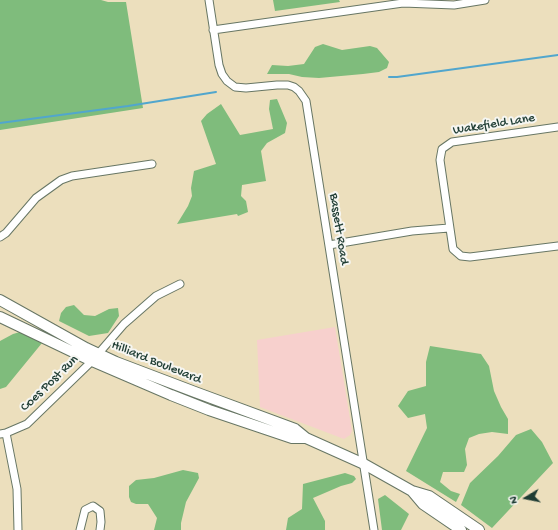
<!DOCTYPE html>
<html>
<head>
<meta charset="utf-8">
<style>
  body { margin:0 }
  #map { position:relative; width:558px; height:530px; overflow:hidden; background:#ecdfbd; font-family:"Gochi Hand",sans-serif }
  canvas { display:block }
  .north { position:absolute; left:506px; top:478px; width:40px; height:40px; -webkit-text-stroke:3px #f6f6f2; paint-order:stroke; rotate:260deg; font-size:11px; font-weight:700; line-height:16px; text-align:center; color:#1f3d34 }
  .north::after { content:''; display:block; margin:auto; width:14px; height:18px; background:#1f3d34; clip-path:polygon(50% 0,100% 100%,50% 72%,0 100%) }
</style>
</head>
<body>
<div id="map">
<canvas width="558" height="530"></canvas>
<div class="north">N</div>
</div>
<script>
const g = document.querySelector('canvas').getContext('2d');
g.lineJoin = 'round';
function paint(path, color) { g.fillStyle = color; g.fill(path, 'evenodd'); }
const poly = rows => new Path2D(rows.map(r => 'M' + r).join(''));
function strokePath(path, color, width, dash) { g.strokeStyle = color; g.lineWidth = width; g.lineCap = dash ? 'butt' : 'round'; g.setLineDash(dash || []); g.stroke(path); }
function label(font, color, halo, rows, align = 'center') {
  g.font = font + ' "Gochi Hand",sans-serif'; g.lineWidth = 4; g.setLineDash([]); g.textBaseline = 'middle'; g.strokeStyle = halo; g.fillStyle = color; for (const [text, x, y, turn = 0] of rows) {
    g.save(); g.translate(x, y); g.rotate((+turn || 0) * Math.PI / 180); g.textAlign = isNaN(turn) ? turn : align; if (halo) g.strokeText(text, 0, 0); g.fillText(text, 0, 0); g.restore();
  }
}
paint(poly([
  [335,327,352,431,350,435,344,439,260,407,257,340]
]), '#f7d0cd');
paint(poly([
  [0,0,101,0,108,2,126,2,143,108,0,130],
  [273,0,339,0,340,2,275,11],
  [323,44,342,50,370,46,377,48,389,62,387,68,379,72,363,74,319,78,302,77,289,74,267,74,272,65,288,66,304,64,315,47],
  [277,99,287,123,285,133,267,143,261,151,266,181,242,185,241,196,246,201,248,212,238,216,237,214,177,224,188,206,192,196,191,188,194,171,216,164,201,121,207,114,221,104,240,135,273,129,269,109,270,100],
  [74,305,84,315,95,316,109,309,118,308,119,316,108,333,89,336,59,321,61,313,66,307],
  [20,332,42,343,6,387,0,389,0,341,13,334],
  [430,346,481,354,489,366,494,391,501,407,508,419,508,434,492,432,479,434,469,438,465,449,467,465,464,472,443,472,440,482,451,491,460,494,456,502,406,471,427,428,425,414,408,418,398,406,408,391,426,386,426,362],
  [531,429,542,442,553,463,492,528,461,505,470,483,498,456,516,435],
  [183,470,198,473,199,478,186,502,181,523,181,530,154,530,157,518,148,504,136,504,131,502,129,497,129,486,136,480,154,478],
  [345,473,354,476,356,479,352,483,341,486,313,498,325,521,325,530,286,530,288,518,302,509,303,484],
  [385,495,409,514,401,530,382,530,378,499]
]), '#7fbc7c');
strokePath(poly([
  [389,77,397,77,558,55],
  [0,123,128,106,216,92]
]), '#51a6cd', 2);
const street = poly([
  [209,0,219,65,222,74,227,81,235,87,246,88,277,85,288,85,294,87,299,91,306,101,374,530],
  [213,30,403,3,454,5,485,0],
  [558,127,452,142,442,149,440,160,453,249,461,256,470,257,558,246],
  [0,237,6,233,36,198,61,180,72,176,152,164],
  [329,245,412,231,449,228],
  [6,433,17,489,18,530],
  [0,434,6,433,27,424,92,361,124,324,156,296,180,284],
  [80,530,85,510,93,506,100,511,101,522,100,530]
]);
const secondary = poly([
  [0,300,86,348,116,362,195,392,295,429,306,438,364,464,412,491,429,496,479,530],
  [0,317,92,361,171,395,209,410,292,438,306,438],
  [412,491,423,504,461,530]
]);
strokePath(street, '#677664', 9);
strokePath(secondary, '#677664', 12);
strokePath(street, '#fff', 7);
strokePath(secondary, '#fff', 10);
label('13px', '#1f3d34', '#f6f6f2', [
  ["Wakefield Lane",494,125,-9],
  ["Bassett Road",338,229,81],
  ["Hilliard Boulevard",156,363,22],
  ["Coes Post Run",50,384,-44]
]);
</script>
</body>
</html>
